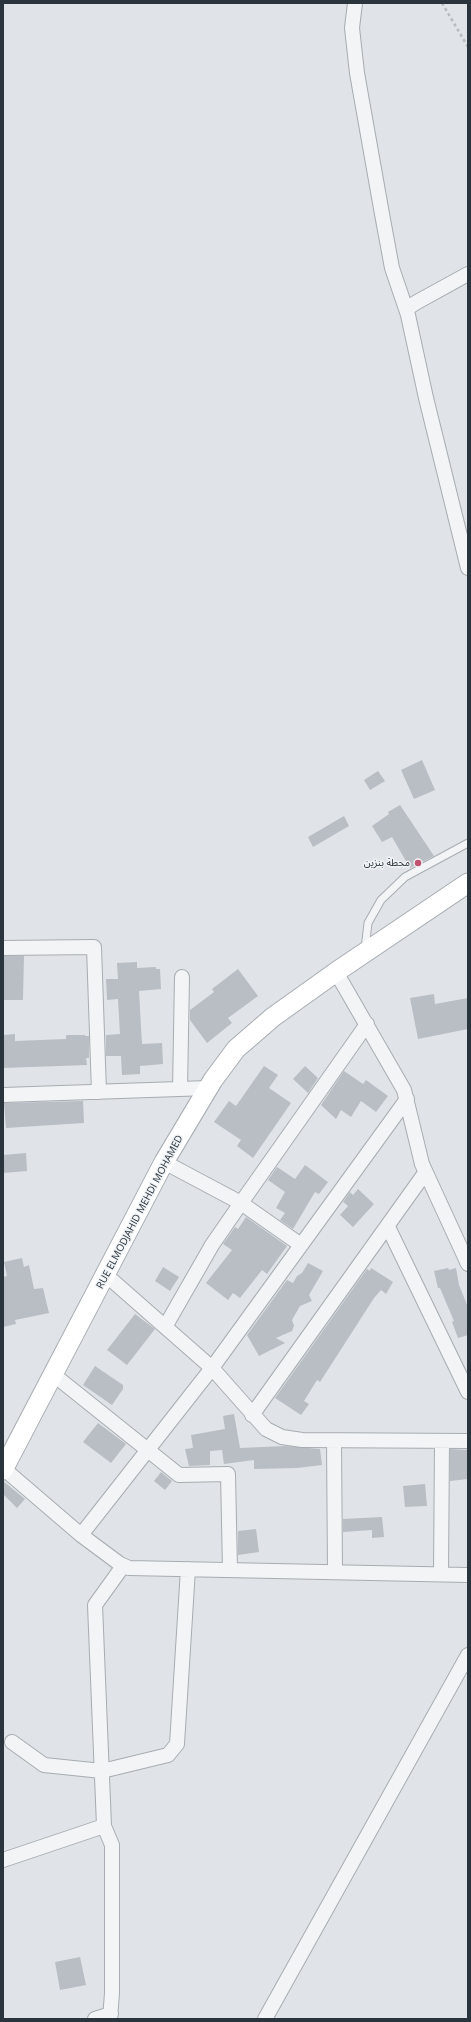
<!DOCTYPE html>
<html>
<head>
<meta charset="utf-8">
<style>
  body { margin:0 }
  #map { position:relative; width:471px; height:2022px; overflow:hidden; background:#e0e4e8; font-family:"Open Sans",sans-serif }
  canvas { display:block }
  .frame { position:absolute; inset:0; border:4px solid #2a343d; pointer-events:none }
</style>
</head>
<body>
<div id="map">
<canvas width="471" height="2022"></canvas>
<div class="frame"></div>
</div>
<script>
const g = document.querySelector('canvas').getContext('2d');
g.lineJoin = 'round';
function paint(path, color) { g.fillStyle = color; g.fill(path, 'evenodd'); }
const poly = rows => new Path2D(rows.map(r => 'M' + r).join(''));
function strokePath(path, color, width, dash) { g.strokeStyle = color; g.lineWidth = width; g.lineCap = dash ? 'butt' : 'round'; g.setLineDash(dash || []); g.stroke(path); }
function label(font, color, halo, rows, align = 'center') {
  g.font = font + ' "Open Sans","Noto Sans Arabic",sans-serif'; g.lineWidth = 3; g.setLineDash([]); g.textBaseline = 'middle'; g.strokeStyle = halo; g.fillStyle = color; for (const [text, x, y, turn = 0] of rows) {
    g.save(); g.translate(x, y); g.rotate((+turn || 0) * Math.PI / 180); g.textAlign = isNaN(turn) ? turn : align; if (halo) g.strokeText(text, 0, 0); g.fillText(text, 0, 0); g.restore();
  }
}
paint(poly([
  [422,760,435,790,414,799,401,770],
  [378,771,385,781,370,790,364,780],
  [400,805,434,856,410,868,392,837,382,842,372,826,389,814,388,812],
  [344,816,349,826,313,847,308,837],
  [3,956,24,956,23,1000,3,1000],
  [137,962,137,968,156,967,156,969,160,969,161,989,139,991,142,1044,162,1043,163,1064,140,1066,140,1074,122,1075,121,1056,106,1056,106,1035,120,1034,118,999,107,1000,106,979,118,979,117,963],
  [238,969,258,996,228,1018,232,1023,207,1043,190,1020,190,1010,214,992,212,989],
  [434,994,435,1004,468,998,468,1029,418,1039,410,998],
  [15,1034,15,1041,66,1039,66,1035,85,1035,85,1036,89,1036,89,1058,86,1058,87,1065,3,1068,3,1035],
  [264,1066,278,1075,269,1088,291,1103,253,1158,237,1146,241,1140,214,1122,229,1101,236,1106],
  [305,1066,318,1078,308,1093,293,1079],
  [344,1071,363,1084,366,1080,388,1096,376,1112,361,1101,351,1117,341,1110,336,1119,321,1105],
  [83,1101,84,1123,6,1128,4,1103],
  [26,1153,27,1171,3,1173,3,1155],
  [305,1165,328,1182,319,1194,315,1192,293,1229,280,1220,285,1213,276,1208,285,1192,268,1180,277,1167,295,1179],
  [358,1189,374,1204,353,1227,340,1215,348,1206,343,1202,350,1192,353,1195],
  [246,1217,287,1246,267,1274,262,1270,240,1298,233,1293,228,1300,206,1283,232,1250,223,1244,235,1227,238,1229],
  [22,1258,24,1267,29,1265,34,1289,43,1288,49,1313,15,1320,16,1324,3,1327,3,1277,7,1276,4,1262],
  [308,1263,323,1271,309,1295,312,1301,300,1306,292,1320,294,1326,292,1331,276,1338,285,1343,259,1356,247,1335,287,1280,293,1283,297,1276,302,1273],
  [163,1267,179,1277,170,1291,155,1281],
  [371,1268,393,1282,386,1294,381,1290,374,1298,320,1382,317,1380,304,1401,309,1404,301,1415,275,1398,367,1269,370,1271],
  [448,1268,449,1270,456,1268,459,1285,468,1307,468,1335,458,1338,452,1322,454,1321,440,1288,438,1288,434,1271],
  [135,1314,155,1329,127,1365,107,1350],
  [95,1366,123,1385,123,1389,112,1405,83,1385],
  [234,1414,240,1448,285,1446,320,1449,322,1465,297,1468,254,1469,254,1460,224,1464,222,1450,210,1451,210,1465,189,1466,185,1449,193,1448,191,1435,225,1429,223,1416],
  [98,1423,126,1444,111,1463,83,1442],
  [450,1449,468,1450,468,1479,450,1481],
  [161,1472,172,1481,165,1490,154,1481],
  [3,1481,25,1499,17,1508,3,1494],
  [425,1484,427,1506,405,1507,403,1486],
  [382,1517,384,1537,372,1538,372,1530,343,1532,343,1519],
  [256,1529,259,1552,238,1555,238,1531],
  [80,1957,86,1985,60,1990,55,1962]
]), '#b8bec4');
const lane = poly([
  [365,949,368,923,381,900,405,877,468,843]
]);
const street = poly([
  [355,3,352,28,357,73,382,214,392,268,408,315,426,398,468,568],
  [406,309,417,302,468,274],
  [3,948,94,947,99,1092],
  [336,972,404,1090,422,1164,468,1264],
  [180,1089,182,977],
  [3,1095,208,1088],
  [164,1162,241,1203,301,1245],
  [388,1227,468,1392],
  [106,1275,212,1368,266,1429,282,1437,302,1440,468,1441],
  [165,1327,212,1245,241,1203,367,1024],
  [54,1375,179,1475,228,1474,230,1570],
  [252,1415,425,1173],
  [334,1441,335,1572],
  [3,1468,81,1535,120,1564,129,1568,468,1575],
  [81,1535,212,1368,407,1099],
  [441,1574,442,1441],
  [12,1742,44,1765,102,1771,168,1755,177,1744,188,1569],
  [3,1860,104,1826],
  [95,2019,111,2014],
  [110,2019,112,1993,112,1845,104,1826,95,1605,123,1566],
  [265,2019,468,1655]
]);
const secondary = poly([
  [3,1470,164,1162,213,1080,236,1049,273,1017,336,972,468,883]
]);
strokePath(lane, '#a6acb1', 9);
strokePath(street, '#a6acb1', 16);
strokePath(secondary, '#a6acb1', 21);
strokePath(poly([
  [442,3,468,47]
]), '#b7babe', 2.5, [3, 3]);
strokePath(lane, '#f3f4f6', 7);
strokePath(street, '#f3f4f6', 14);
strokePath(secondary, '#fff', 19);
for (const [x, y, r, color] of [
  [418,863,4,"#c05270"]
]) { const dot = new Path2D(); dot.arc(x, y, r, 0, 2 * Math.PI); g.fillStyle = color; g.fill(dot); strokePath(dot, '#f0f3f5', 1.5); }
label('10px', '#2a343d', '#f0f3f5', [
  ["محطة بنزين",410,863]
], 'right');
label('10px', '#2a343d', '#f0f3f5', [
  ["RUE ELMODJAHID MEHDI MOHAMED",140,1212,-62]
]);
</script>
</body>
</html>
